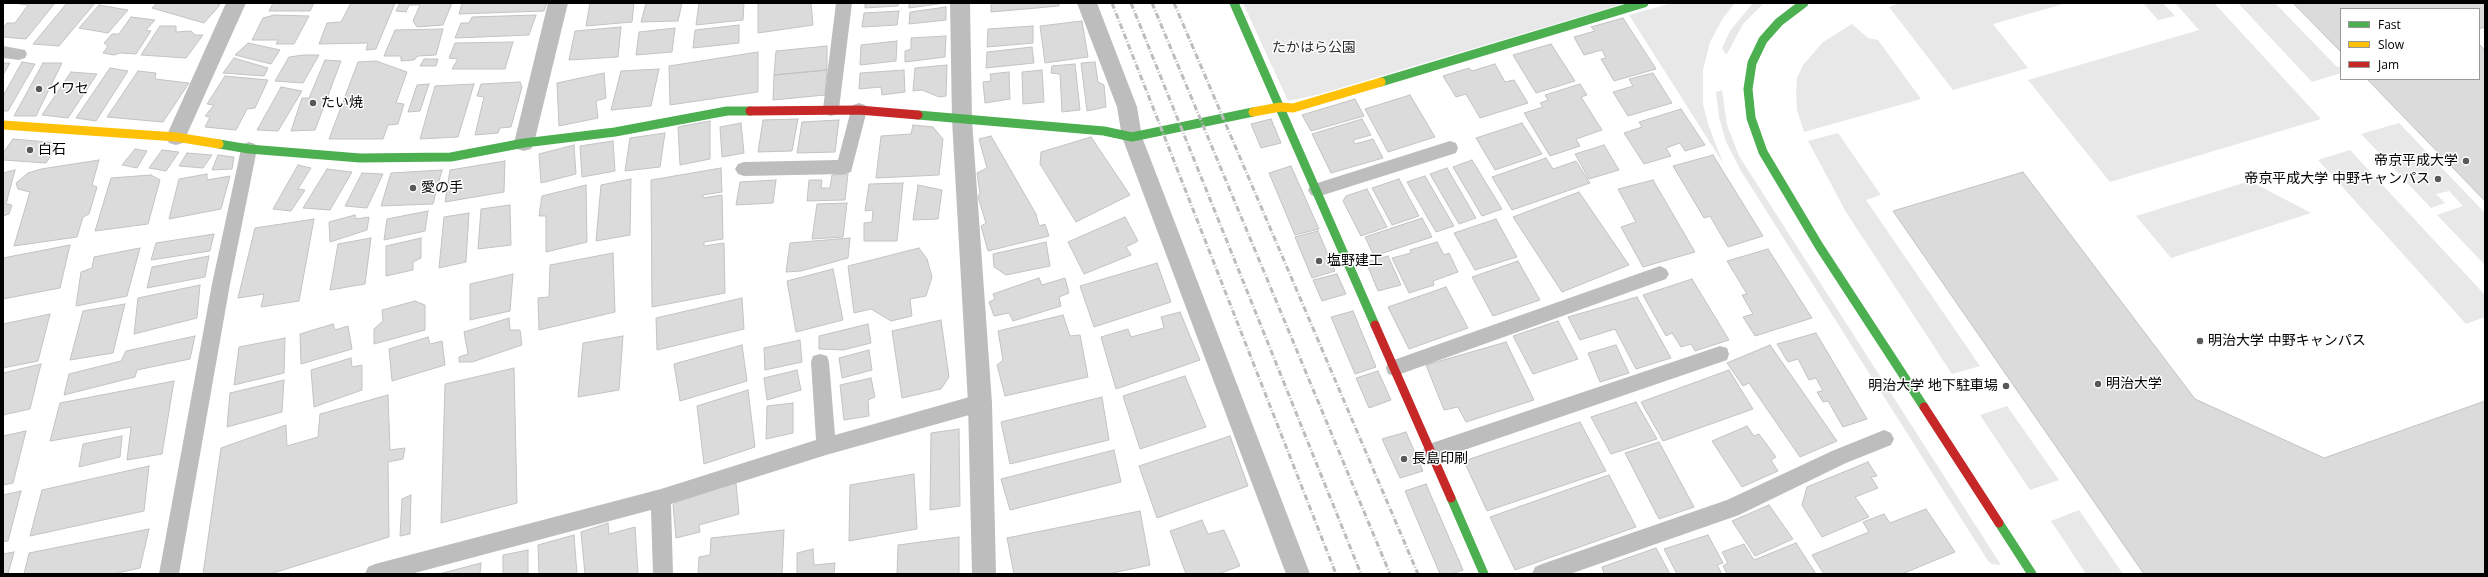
<!DOCTYPE html>
<html>
<head>
<meta charset="utf-8">
<style>
  body { margin:0 }
  #map { position:relative; width:2488px; height:577px; overflow:hidden; background:#fff; font-family:"Open Sans",sans-serif }
  canvas { display:block }
  .frame { position:absolute; inset:0; border:4px solid #000; pointer-events:none }
  .legend { position:absolute; left:2340px; top:8px; width:140px; height:72px; box-sizing:border-box; background:#fff; border:1px solid #999; margin:0; padding:5px 7px; list-style:none; font-size:12px; color:#000 }
  .legend li { display:flex; align-items:center; gap:8px; height:20px }
  .legend b { width:20px; border:1px solid #999 }
</style>
</head>
<body>
<div id="map">
<canvas width="2488" height="577"></canvas>
<div class="frame"></div>
<ul class="legend">
<li><b style="height:5px;background:#4caf50"></b>Fast</li>
<li><b style="height:5px;background:#ffc107"></b>Slow</li>
<li><b style="height:5px;background:#c62828"></b>Jam</li>
</ul>
</div>
<script>
const g = document.querySelector('canvas').getContext('2d');
g.lineJoin = 'round';
function paint(path, color) { g.fillStyle = color; g.fill(path, 'evenodd'); }
const poly = rows => new Path2D(rows.map(r => 'M' + r).join(''));
function strokePath(path, color, width, dash) { g.strokeStyle = color; g.lineWidth = width; g.lineCap = dash ? 'butt' : 'round'; g.setLineDash(dash || []); g.stroke(path); }
function label(font, color, halo, rows, align = 'center') {
  g.font = font + ' "Open Sans","Noto Sans JP",sans-serif'; g.lineWidth = 3; g.setLineDash([]); g.textBaseline = 'middle'; g.strokeStyle = halo; g.fillStyle = color; for (const [text, x, y, turn = 0] of rows) {
    g.save(); g.translate(x, y); g.rotate((+turn || 0) * Math.PI / 180); g.textAlign = isNaN(turn) ? turn : align; if (halo) g.strokeText(text, 0, 0); g.fillText(text, 0, 0); g.restore();
  }
}
paint(poly([
  [1243,3,1626,3,1320,94,1288,101],
  [1672,3,1735,3,1723,18,1710,42,1703,70,1703,104,1708,124,1723,163,1629,15],
  [1753,3,1764,3,1743,24,1727,54,1725,53,1722,48,1730,31],
  [1900,3,2067,3,1993,24,2028,68,1953,90,1889,7],
  [2143,3,2163,3,2175,16,2158,20],
  [2175,3,2214,3,2321,119,2110,182,2028,80,2199,30],
  [2238,3,2275,3,2337,67,2341,66,2341,73,2312,82],
  [1852,24,1868,38,1878,40,1921,99,1804,132,1797,110,1796,93,1797,78,1803,65,1823,42],
  [1722,90,1727,125,1739,156,2001,565,1992,564,1988,561,1741,171,1726,142,1719,117,1716,92],
  [2399,123,2485,213,2485,265,2437,215,2463,206,2449,191,2436,194,2445,203,2431,208,2361,134],
  [1838,133,1881,195,1866,200,1980,366,1952,374,1846,212,1808,141],
  [2350,150,2485,295,2485,317,2466,324,2318,160],
  [2250,181,2311,213,2171,258,2136,216],
  [2007,406,2059,480,2030,490,1980,415],
  [2079,510,2123,574,2086,574,2051,521]
]), '#e8e8e8');
const building = poly([
  [13,3,55,3,26,39,3,37,3,28,7,23,15,23,28,5,13,3],
  [67,3,95,3,59,46,33,44,67,3],
  [157,3,215,3,220,5,204,23,152,8,157,3],
  [273,3,314,3,310,11,269,11,273,3],
  [351,3,395,3,376,49,366,50,368,43,319,44,327,23,341,22,351,3],
  [400,3,452,3,443,25,417,27,413,21,420,5,409,5,406,12,396,11,400,3],
  [462,3,547,3,544,11,459,14,462,3],
  [590,3,634,3,632,22,586,26,590,3],
  [646,3,682,3,678,21,641,22,646,3],
  [699,3,744,3,743,20,696,25,699,3],
  [758,3,811,3,813,25,758,33,758,3],
  [865,3,899,3,898,6,865,8,865,3],
  [909,3,945,3,909,8,909,3],
  [991,3,1059,3,1059,6,991,12,991,3],
  [2293,3,2485,3,2485,27,2479,29,2479,9,2341,9,2341,52,2293,3],
  [99,5,128,10,108,33,79,28,99,5],
  [946,7,946,20,909,24,910,12,946,7],
  [899,11,897,25,862,27,864,13,899,11],
  [274,15,309,16,294,44,276,44,278,40,252,40,263,18,274,15],
  [536,15,529,35,455,38,461,23,469,23,472,17,536,15],
  [131,17,155,20,146,30,151,31,136,54,120,53,114,55,103,53,108,46,104,43,112,34,119,34,131,17],
  [1623,18,1656,69,1614,81,1601,59,1606,58,1602,50,1584,55,1574,37,1595,31,1591,27,1623,18],
  [1082,21,1088,57,1045,63,1040,26,1082,21],
  [739,25,739,43,693,48,695,30,739,25],
  [160,26,176,26,176,32,191,31,195,35,203,35,186,58,141,55,160,26],
  [1033,26,1033,43,987,47,988,29,1033,26],
  [621,27,618,57,569,60,575,31,621,27],
  [675,28,672,52,636,55,639,32,675,28],
  [443,29,436,55,418,56,414,60,401,61,401,56,384,56,395,30,443,29],
  [946,36,945,57,905,62,905,51,911,49,911,38,946,36],
  [897,41,896,61,860,65,861,45,897,41],
  [513,42,505,69,452,69,458,59,449,58,455,43,513,42],
  [248,43,280,50,271,64,235,55,248,43],
  [1551,44,1575,81,1536,93,1513,55,1551,44],
  [2479,44,2485,50,2485,201,2367,79,2479,79,2479,44],
  [827,46,827,70,774,75,776,51,827,46],
  [1032,47,1034,63,986,68,987,52,1032,47],
  [758,52,758,92,670,105,669,66,758,52],
  [304,55,319,55,303,83,275,81,289,57,304,55],
  [234,58,268,68,264,76,223,73,234,58],
  [424,59,438,59,436,66,420,66,424,59],
  [325,60,341,61,315,130,291,131,302,98,309,98,325,60],
  [376,61,407,72,396,103,404,104,398,124,388,125,383,139,329,139,358,62,376,61],
  [22,62,35,64,8,111,3,111,3,96,22,62],
  [1095,62,1098,82,1104,85,1106,107,1087,111,1081,63,1095,62],
  [3,63,10,63,3,75,3,63],
  [43,63,62,63,36,116,14,116,43,63],
  [1075,64,1080,110,1062,112,1060,74,1051,73,1052,66,1075,64],
  [1495,64,1505,82,1514,80,1528,103,1480,118,1466,94,1456,97,1443,76,1469,68,1472,71,1495,64],
  [947,65,946,96,939,97,922,90,913,91,915,68,947,65],
  [110,68,128,71,96,121,76,118,110,68],
  [659,69,651,106,611,110,621,71,659,69],
  [827,70,825,95,773,100,774,75,827,70],
  [904,70,905,92,882,95,881,87,859,89,860,73,904,70],
  [1042,70,1044,102,1023,104,1022,72,1042,70],
  [138,71,156,73,155,79,189,83,163,122,107,117,138,71],
  [71,72,97,74,68,118,42,115,71,72],
  [1009,72,1010,99,985,103,983,82,991,81,990,74,1009,72],
  [604,73,606,98,596,101,598,118,559,126,557,83,604,73],
  [1653,73,1672,103,1628,116,1613,92,1633,86,1629,79,1653,73],
  [225,76,268,80,255,108,247,109,236,130,205,127,210,117,205,116,214,105,207,104,225,76],
  [520,82,522,87,511,127,500,128,498,133,475,135,484,97,477,96,481,84,520,82],
  [429,84,420,111,408,112,417,85,429,84],
  [474,84,458,137,420,139,435,86,474,84],
  [1580,84,1587,95,1581,97,1602,130,1576,139,1580,146,1550,156,1524,113,1543,107,1540,103,1548,100,1545,95,1580,84],
  [281,87,302,91,278,131,257,130,281,87],
  [1410,95,1435,137,1388,152,1365,109,1410,95],
  [1355,99,1364,116,1311,131,1302,115,1355,99],
  [1681,109,1705,145,1685,151,1680,143,1666,148,1671,156,1644,164,1624,133,1642,127,1639,122,1681,109],
  [798,119,792,151,758,152,763,120,798,119],
  [1271,119,1281,143,1261,148,1251,124,1271,119],
  [1362,119,1371,135,1353,140,1355,144,1373,139,1383,158,1331,173,1312,134,1362,119],
  [839,120,835,152,797,153,802,122,839,120],
  [710,121,710,159,680,165,678,127,710,121],
  [741,123,744,153,722,157,720,127,741,123],
  [1522,123,1542,154,1495,170,1476,138,1522,123],
  [913,125,933,127,943,139,939,175,876,178,881,136,911,134,913,125],
  [665,133,660,167,625,171,630,138,665,133],
  [991,136,1036,214,1039,226,1045,224,1049,236,988,251,981,226,986,223,978,197,980,193,977,173,987,168,979,139,991,136],
  [1091,137,1130,195,1076,222,1040,164,1041,152,1091,137],
  [13,139,59,143,46,163,3,160,3,153,13,139],
  [613,141,615,171,582,177,580,146,613,141],
  [574,145,576,174,541,183,539,154,574,145],
  [1604,145,1619,170,1589,179,1575,154,1604,145],
  [135,149,147,151,137,168,122,165,135,149],
  [162,150,179,152,166,171,149,168,162,150],
  [187,153,212,155,203,168,179,166,187,153],
  [218,155,234,157,232,169,212,170,218,155],
  [1713,155,1763,236,1728,247,1710,216,1704,218,1673,166,1713,155],
  [1546,158,1553,169,1576,161,1590,183,1512,210,1492,177,1546,158],
  [99,160,92,185,97,187,89,214,83,217,77,237,14,246,30,192,18,189,16,183,28,173,41,169,99,160],
  [1472,160,1502,209,1482,216,1453,167,1472,160],
  [505,161,504,192,445,202,450,170,505,161],
  [298,165,311,168,298,189,305,190,291,211,273,209,298,165],
  [1291,166,1319,229,1295,235,1269,173,1291,166],
  [721,168,722,192,703,195,703,198,722,195,723,239,704,242,704,246,724,243,725,293,652,307,651,180,721,168],
  [1447,168,1476,218,1459,224,1430,174,1447,168],
  [327,169,352,172,330,210,303,208,327,169],
  [15,170,6,204,12,205,9,214,3,216,3,173,15,170],
  [442,170,433,204,381,206,391,173,442,170],
  [2023,172,2195,399,2324,458,2485,401,2485,574,2144,574,1893,211,2023,172],
  [362,173,383,174,367,208,345,206,362,173],
  [207,174,207,180,230,176,221,209,169,219,179,179,207,174],
  [848,174,845,200,807,201,809,180,822,180,821,188,830,188,832,175,848,174],
  [151,175,160,180,148,224,95,231,111,178,151,175],
  [1425,176,1454,226,1436,232,1407,182,1425,176],
  [631,179,630,235,596,241,601,185,631,179],
  [1399,179,1419,216,1392,225,1372,188,1399,179],
  [776,180,773,203,736,205,740,182,776,180],
  [1653,180,1695,252,1643,267,1621,227,1636,222,1618,189,1653,180],
  [903,183,897,241,864,241,864,223,872,222,873,210,865,211,869,184,903,183],
  [586,185,587,242,546,252,546,216,539,216,542,196,586,185],
  [918,185,942,190,938,219,913,220,918,185],
  [1367,189,1387,227,1361,236,1343,201,1346,196,1367,189],
  [1579,192,1629,265,1562,292,1513,217,1579,192],
  [847,203,843,237,812,239,817,204,847,203],
  [510,205,511,245,478,249,481,209,510,205],
  [428,211,425,231,384,240,387,219,428,211],
  [469,213,466,262,439,268,444,217,469,213],
  [355,215,356,219,369,217,367,230,330,242,329,222,355,215],
  [1125,217,1138,241,1126,247,1131,255,1084,274,1068,242,1125,217],
  [1422,218,1432,237,1374,256,1365,237,1422,218],
  [314,219,299,301,261,307,264,294,238,298,255,228,314,219],
  [1496,219,1517,257,1475,270,1454,233,1496,219],
  [1318,231,1335,271,1312,278,1295,237,1318,231],
  [214,234,210,251,151,260,156,243,214,234],
  [371,238,365,284,330,290,338,244,371,238],
  [421,238,421,258,413,262,413,270,386,276,386,246,421,238],
  [850,238,848,258,801,271,786,272,790,243,850,238],
  [1046,242,1050,266,1006,275,994,267,993,254,1046,242],
  [1437,242,1444,255,1449,253,1458,272,1433,281,1434,285,1409,293,1392,258,1411,253,1410,250,1437,242],
  [70,245,60,288,3,299,3,258,70,245],
  [140,248,127,296,76,306,81,272,92,268,94,257,140,248],
  [919,248,927,259,932,277,926,296,910,299,912,316,891,321,871,309,854,313,848,266,919,248],
  [1768,249,1812,318,1755,336,1743,317,1753,314,1742,295,1747,294,1727,261,1768,249],
  [613,253,615,312,539,330,538,298,549,297,550,265,613,253],
  [209,256,205,277,147,288,152,267,209,256],
  [1388,256,1401,285,1378,291,1366,262,1388,256],
  [1518,261,1540,300,1493,316,1472,277,1518,261],
  [1157,263,1171,302,1094,327,1080,286,1157,263],
  [833,269,843,320,796,332,787,281,833,269],
  [513,274,510,311,470,320,470,284,513,274],
  [1337,274,1346,294,1322,301,1313,280,1337,274],
  [1039,278,1042,285,1065,278,1069,293,1059,297,1061,306,1013,321,1009,313,994,316,989,302,995,299,993,294,1039,278],
  [1692,279,1729,340,1695,351,1691,344,1681,347,1672,333,1666,336,1643,295,1692,279],
  [200,285,197,318,134,334,138,298,200,285],
  [1446,287,1468,328,1409,349,1388,307,1446,287],
  [1637,297,1671,358,1636,369,1615,329,1580,340,1568,317,1637,297],
  [742,298,744,329,657,350,656,318,742,298],
  [415,301,425,305,425,330,374,344,374,329,383,321,382,310,415,301],
  [125,304,113,353,70,360,83,311,125,304],
  [1353,311,1376,367,1355,374,1331,317,1353,311],
  [1180,312,1200,360,1116,389,1101,337,1128,329,1131,337,1164,328,1161,317,1180,312],
  [50,314,38,361,3,368,3,324,50,314],
  [1063,315,1070,336,1080,335,1088,377,1005,396,997,365,1003,360,998,331,1063,315],
  [509,318,510,330,520,330,522,345,472,362,459,362,459,357,468,354,464,332,509,318],
  [941,320,949,377,941,389,902,398,892,331,941,320],
  [1558,321,1578,359,1533,374,1513,336,1558,321],
  [333,324,335,330,348,326,352,349,301,364,300,334,333,324],
  [868,324,871,343,843,350,819,349,819,336,868,324],
  [1816,333,1867,419,1843,427,1828,401,1823,402,1817,392,1823,391,1816,378,1809,380,1798,359,1788,362,1777,344,1816,333],
  [195,336,190,359,137,370,135,377,64,395,69,374,121,361,126,351,195,336],
  [623,336,619,390,578,397,583,343,623,336],
  [428,337,430,344,442,341,445,365,392,381,389,349,428,337],
  [285,338,284,373,234,385,239,347,285,338],
  [800,340,802,362,765,370,764,348,800,340],
  [1506,342,1534,400,1466,422,1458,407,1444,410,1426,365,1506,342],
  [742,345,747,381,680,401,674,364,742,345],
  [1616,345,1629,373,1600,382,1588,353,1616,345],
  [1770,345,1837,441,1800,457,1749,383,1743,386,1727,363,1770,345],
  [869,350,872,370,842,378,839,358,869,350],
  [351,358,352,367,362,365,362,390,314,407,311,370,351,358],
  [41,364,30,409,3,415,3,373,41,364],
  [514,368,517,503,441,523,445,384,514,368],
  [797,370,801,390,767,400,764,378,797,370],
  [1729,370,1753,409,1663,441,1641,402,1729,370],
  [1378,371,1391,400,1369,408,1356,378,1378,371],
  [1185,376,1206,427,1140,449,1123,396,1185,376],
  [871,378,875,397,868,400,869,416,844,420,840,385,871,378],
  [284,380,282,412,227,427,230,393,284,380],
  [174,381,162,454,127,460,131,427,50,441,60,403,174,381],
  [748,390,755,447,704,464,697,406,748,390],
  [388,395,390,450,405,448,403,459,388,462,389,537,270,574,203,574,221,448,286,425,287,446,318,437,320,414,388,395],
  [1102,397,1109,440,1010,464,1001,422,1102,397],
  [1636,402,1657,439,1611,454,1591,417,1636,402],
  [793,403,793,433,766,439,767,406,793,403],
  [1580,422,1606,471,1487,511,1464,461,1580,422],
  [1747,426,1754,436,1759,434,1776,457,1771,460,1778,471,1742,487,1712,441,1747,426],
  [959,429,960,506,930,510,931,433,959,429],
  [26,431,13,483,3,485,3,436,26,431],
  [1406,432,1423,471,1400,478,1382,439,1406,432],
  [122,436,120,457,79,467,83,444,122,436],
  [1230,436,1248,486,1157,518,1139,466,1230,436],
  [1659,442,1694,507,1659,519,1625,453,1659,442],
  [1114,450,1121,482,1010,510,1001,479,1114,450],
  [1868,462,1877,476,1871,477,1878,488,1855,497,1869,517,1822,537,1802,505,1807,487,1868,462],
  [149,466,144,511,30,536,42,490,149,466],
  [914,474,917,529,849,541,850,485,914,474],
  [1609,475,1636,527,1515,570,1490,517,1609,475],
  [736,483,739,514,699,525,700,532,676,538,673,505,679,498,736,483],
  [1426,484,1463,570,1452,574,1440,574,1405,491,1426,484],
  [21,491,8,541,3,542,3,495,21,491],
  [411,495,410,534,400,536,402,499,411,495],
  [1769,505,1793,539,1755,556,1732,521,1769,505],
  [1926,509,1955,552,1902,574,1824,574,1812,555,1869,532,1863,522,1884,514,1890,523,1926,509],
  [1140,511,1150,565,1108,574,1014,574,1007,538,1140,511],
  [1202,520,1208,534,1224,530,1240,566,1218,574,1186,574,1170,531,1202,520],
  [608,523,609,534,635,527,638,574,585,574,581,532,608,523],
  [149,529,140,568,113,574,24,574,29,553,149,529],
  [784,530,782,574,698,574,699,557,710,555,711,538,784,530],
  [574,535,577,574,539,574,538,545,574,535],
  [1708,535,1723,563,1717,565,1722,574,1677,574,1664,549,1708,535],
  [959,537,959,574,897,574,898,545,959,537],
  [1796,543,1816,574,1727,574,1723,566,1728,563,1722,552,1744,544,1754,560,1796,543],
  [1656,548,1670,574,1604,574,1602,567,1656,548],
  [813,549,814,565,835,563,834,574,797,574,797,553,813,549],
  [528,550,528,574,503,574,503,555,528,550],
  [14,552,8,574,3,574,3,554,14,552],
  [481,563,480,574,439,574,481,563]
]);
paint(building, '#dbdbdb');
strokePath(building, '#c3c3c3', 1);
paint(poly([
  [836,3,852,3,839,109,837,114,831,116,825,114,823,109,836,3],
  [3,46,25,50,27,54,25,58,19,60,3,58,3,46],
  [859,103,865,105,867,110,851,172,845,174,744,176,738,174,735,169,738,164,744,162,838,160,851,110,853,105,859,103],
  [1450,141,1456,143,1458,148,1456,153,1317,197,1311,195,1308,190,1311,185,1450,141],
  [249,142,255,144,257,149,230,284,179,574,159,574,212,284,241,149,243,144,249,142],
  [1660,266,1666,269,1669,274,1666,279,1395,376,1388,374,1386,368,1388,362,1660,266],
  [1720,346,1727,348,1729,354,1727,360,1432,461,1425,458,1422,452,1425,446,1432,443,1720,346],
  [820,354,827,356,829,362,835,435,980,394,987,397,989,403,987,409,980,412,826,455,671,504,673,574,653,574,651,510,411,574,365,574,368,567,375,564,661,489,816,440,811,362,813,356,820,354],
  [1884,430,1891,433,1894,439,1891,445,1846,463,1739,515,1570,574,1532,574,1535,567,1542,564,1727,500,1832,451,1884,430]
]), '#bdbdbd');
paint(poly([
  [226,3,246,3,183,143,176,145,169,143,166,137,226,3],
  [548,3,568,3,534,143,531,149,524,151,517,149,514,143,548,3],
  [950,3,970,3,972,120,992,403,996,574,972,574,968,403,952,120,950,3],
  [1077,3,1097,3,1137,107,1142,137,1310,574,1286,574,1122,137,1117,107,1077,3]
]), '#bdbdbd');
strokePath(poly([
  [1234,3,1375,325],
  [1804,3,1779,22,1763,40,1752,63,1748,89,1751,118,1763,152,1819,246,1924,407],
  [1381,82,1644,3],
  [918,115,1104,131,1132,137,1253,112],
  [219,144,249,149,360,158,451,157,524,143,615,132,727,111,750,111],
  [1451,498,1484,574],
  [1999,523,2032,574]
]), '#4caf50', 9);
strokePath(poly([
  [1253,112,1280,107,1293,108,1381,82],
  [3,125,176,137,219,144]
]), '#ffc107', 9);
strokePath(poly([
  [750,111,859,110,918,115],
  [1375,325,1451,498],
  [1924,407,1999,523]
]), '#c62828', 9);
strokePath(poly([
  [1112,3,1336,574],
  [1131,3,1361,574],
  [1152,3,1390,574],
  [1174,3,1418,574]
]), '#bdbdbd', 3, [6, 2, 1, 2]);
for (const [x, y, r, color] of [
  [39,89,4,"#595959"],
  [313,103,4,"#595959"],
  [30,150,4,"#595959"],
  [2466,161,4,"#595959"],
  [2438,179,4,"#595959"],
  [413,188,4,"#595959"],
  [1319,261,4,"#595959"],
  [2200,341,4,"#595959"],
  [2098,384,4,"#595959"],
  [2006,386,4,"#595959"],
  [1404,459,4,"#595959"]
]) { const dot = new Path2D(); dot.arc(x, y, r, 0, 2 * Math.PI); g.fillStyle = color; g.fill(dot); strokePath(dot, '#fff', 1.5); }
label('14px', '#2c2c2c', '#fff', [
  ["たかはら公園",1314,48]
]);
label('14px', '#000', '#fff', [
  ["イワセ",47,89],
  ["たい焼",321,103],
  ["白石",38,150],
  ["帝京平成大学",2458,161,"right"],
  ["帝京平成大学 中野キャンパス",2430,179,"right"],
  ["愛の手",421,188],
  ["塩野建工",1327,261],
  ["明治大学 中野キャンパス",2208,341],
  ["明治大学",2106,384],
  ["明治大学 地下駐車場",1998,386,"right"],
  ["長島印刷",1412,459]
], 'left');
</script>
</body>
</html>
